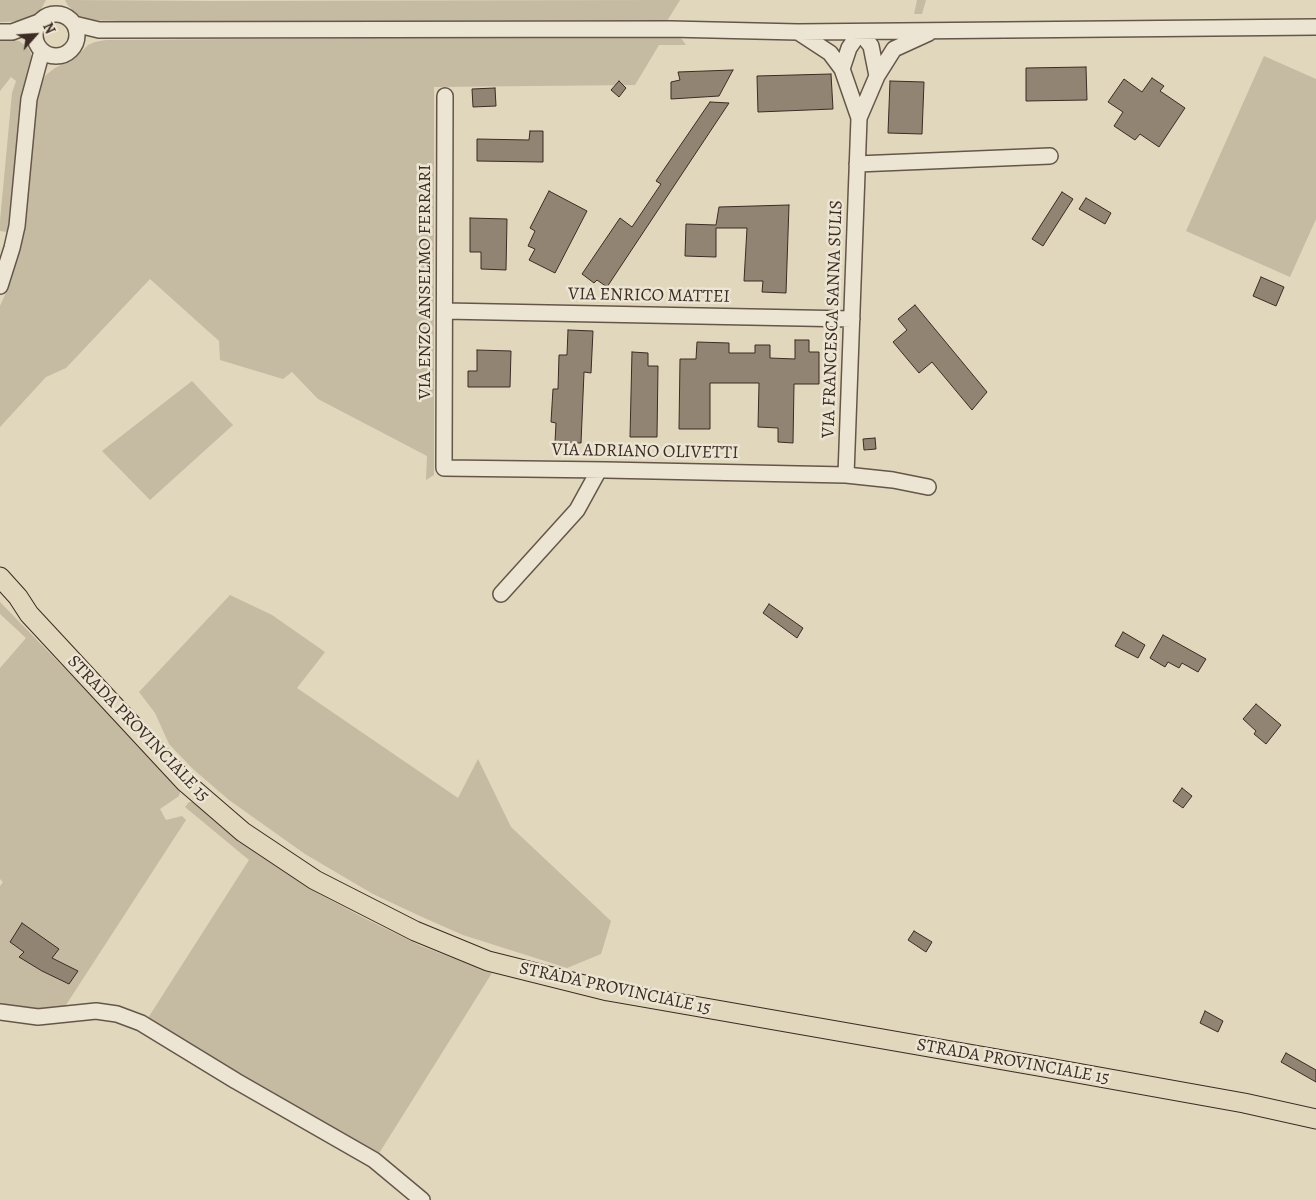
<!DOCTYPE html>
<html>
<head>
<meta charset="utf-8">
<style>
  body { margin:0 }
  #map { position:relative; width:1316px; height:1200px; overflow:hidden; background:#e1d7bc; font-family:Alegreya,serif }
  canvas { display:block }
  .north { position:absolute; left:10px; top:10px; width:50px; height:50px; -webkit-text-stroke:4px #ece5d3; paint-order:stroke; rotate:64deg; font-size:14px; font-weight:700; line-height:20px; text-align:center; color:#3c2b23 }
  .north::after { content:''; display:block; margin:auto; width:18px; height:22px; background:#3c2b23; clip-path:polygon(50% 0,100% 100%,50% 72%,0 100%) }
</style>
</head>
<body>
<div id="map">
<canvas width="1316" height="1200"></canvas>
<div class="north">N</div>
</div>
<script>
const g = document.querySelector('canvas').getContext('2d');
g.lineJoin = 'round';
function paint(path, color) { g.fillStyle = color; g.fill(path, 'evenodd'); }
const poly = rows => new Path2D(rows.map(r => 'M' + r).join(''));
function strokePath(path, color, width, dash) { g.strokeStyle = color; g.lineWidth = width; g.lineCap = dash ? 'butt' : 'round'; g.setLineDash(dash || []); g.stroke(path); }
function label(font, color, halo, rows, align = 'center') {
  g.font = font + ' Alegreya,serif'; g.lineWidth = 5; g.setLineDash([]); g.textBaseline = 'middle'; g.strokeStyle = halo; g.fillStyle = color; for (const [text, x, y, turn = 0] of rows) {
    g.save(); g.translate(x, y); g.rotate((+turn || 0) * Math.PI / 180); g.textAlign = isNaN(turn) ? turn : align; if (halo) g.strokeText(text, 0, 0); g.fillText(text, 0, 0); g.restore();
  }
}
paint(poly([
  [0,0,46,0,40,11,30,19,21,21,0,22],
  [65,0,213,1,680,0,667,21,591,20,236,22,123,22,122,21,86,20,78,17,67,4],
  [917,0,926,0,922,14,914,14],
  [607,36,681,38,686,45,659,45,635,85,434,87,434,475,426,480,427,456,318,399,292,372,283,379,220,360,219,341,150,279,66,368,46,377,0,427,0,306,11,281,23,234,27,196,32,133,38,88,46,75,55,68,75,58,88,45,95,42,106,40,125,40],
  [10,39,19,41,26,46,30,51,32,57,32,66,21,109,8,232,0,231,0,221,12,93,16,81,11,77,0,91,0,40],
  [1264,56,1316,79,1316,219,1290,277,1186,231],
  [192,381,233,425,150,500,102,451],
  [230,595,272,615,325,652,297,688,458,798,478,759,511,827,611,921,601,954,567,968,463,935,420,916,373,894,305,854,229,800,193,769,169,744,155,713,139,692],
  [0,602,181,788,179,796,160,809,166,820,182,816,186,820,64,1008,34,1009,0,1003,0,886,3,882,0,879,0,668,26,638,0,614],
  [189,802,195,802,224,826,266,859,319,894,366,919,421,946,492,973,378,1155,256,1086,165,1030,148,1018,249,860,185,807]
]), '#c5baa2');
const building = poly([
  [1086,67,1087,100,1026,101,1026,68,1086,67],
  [733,70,719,96,671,99,671,82,680,80,678,72,733,70],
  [831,74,833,109,758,112,757,76,831,74],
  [1152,78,1164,86,1160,91,1185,108,1159,147,1140,134,1135,140,1114,126,1123,112,1108,102,1124,79,1142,92,1152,78],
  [619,81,626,88,619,97,611,90,619,81],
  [890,81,924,82,922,134,888,133,890,81],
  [495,88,496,106,473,107,472,89,495,88],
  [710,102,729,103,607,287,597,280,594,283,582,274,620,218,632,227,661,184,656,181,710,102],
  [530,131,543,131,543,162,477,161,477,139,529,140,530,131],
  [549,191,587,211,555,273,529,260,535,249,528,246,535,231,530,228,549,191],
  [1062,192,1073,199,1043,246,1032,239,1062,192],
  [1086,198,1111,213,1105,224,1079,209,1086,198],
  [789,205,786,293,762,292,763,281,744,281,747,228,716,228,716,257,685,256,686,224,716,225,719,207,789,205],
  [470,218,507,219,506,270,481,269,481,252,470,252,470,218],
  [1261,277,1284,287,1276,306,1253,296,1261,277],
  [915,305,987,392,972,410,932,362,919,373,893,342,907,330,898,319,915,305],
  [568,330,593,331,591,373,584,372,581,443,555,442,556,423,551,422,553,389,558,389,559,355,567,355,568,330],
  [795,340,809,340,809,352,819,352,819,384,794,384,793,443,778,442,778,428,758,427,759,383,710,383,710,429,679,429,680,359,696,359,697,342,729,343,729,353,755,353,755,345,770,345,770,358,795,359,795,340],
  [477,350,511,351,510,387,468,387,468,371,477,371,477,350],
  [632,352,648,353,648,366,658,366,657,437,630,437,632,352],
  [875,438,876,449,864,450,863,439,875,438],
  [769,604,803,628,797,638,763,613,769,604],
  [1123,632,1145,645,1138,658,1115,646,1123,632],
  [1163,635,1206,659,1198,672,1182,663,1179,668,1168,662,1165,667,1150,658,1163,635],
  [1256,704,1281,725,1266,744,1254,734,1256,731,1243,719,1256,704],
  [1182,788,1192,796,1183,808,1173,801,1182,788],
  [22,923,59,949,52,958,78,971,69,984,42,971,19,957,24,952,10,942,22,923],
  [914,931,932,942,926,952,908,940,914,931],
  [1205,1011,1223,1021,1218,1032,1200,1023,1205,1011],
  [1286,1053,1316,1070,1316,1082,1281,1062,1286,1053]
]);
paint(building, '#928473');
strokePath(building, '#3c2b23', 1);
const minor = poly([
  '35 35a21 21 0 1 1 42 0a21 21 0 1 1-42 0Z',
  [74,24,99,30,670,29,798,32,1316,27],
  [0,32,12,32,39,22],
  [798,32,830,53,842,69,859,118,846,475],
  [860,32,871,46,877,76],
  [842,69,849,48,860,32],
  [445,96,444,468,606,470,846,475,893,480,928,487],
  [859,118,877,76,894,49,929,33],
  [857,164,1050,156],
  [0,286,12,248,17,226,29,99,42,51],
  [445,311,852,319],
  [501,594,577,510,599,470],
  [0,1012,38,1017,96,1011,117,1014,141,1023,236,1081,374,1160,422,1200]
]);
const major = poly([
  [0,577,18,597,29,614,185,782,243,832,315,880,415,931,488,961,608,991,1049,1068,1244,1103,1316,1119]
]);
strokePath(minor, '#655649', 18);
strokePath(major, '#3c2b23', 21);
strokePath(minor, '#ece5d3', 15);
strokePath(major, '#e1d7bc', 19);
label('18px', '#3c2b23', '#ece5d3', [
  ["VIA ENZO ANSELMO FERRARI",426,282,-90],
  ["VIA ENRICO MATTEI",649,296,1],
  ["VIA FRANCESCA SANNA SULIS",833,319,-88],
  ["VIA ADRIANO OLIVETTI",645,452,1],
  ["STRADA PROVINCIALE 15",138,729,46],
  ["STRADA PROVINCIALE 15",615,989,12],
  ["STRADA PROVINCIALE 15",1013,1062,10]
]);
</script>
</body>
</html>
